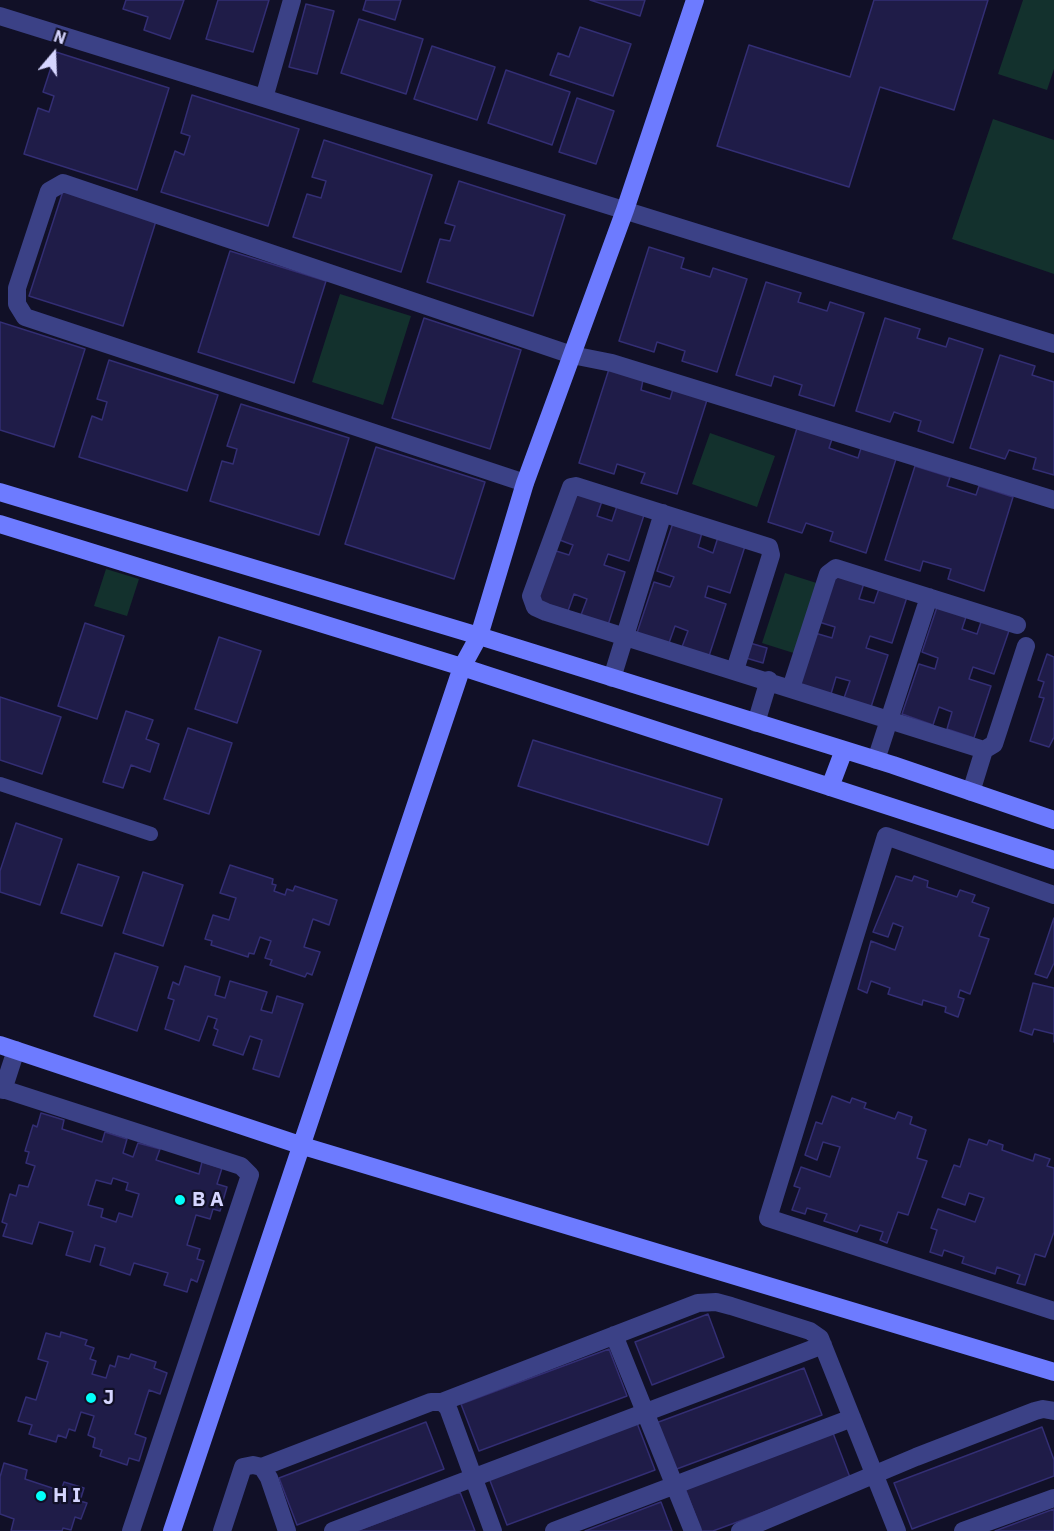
<!DOCTYPE html>
<html>
<head>
<meta charset="utf-8">
<style>
  body { margin:0 }
  #map { position:relative; width:1054px; height:1531px; overflow:hidden; background:#111027; font-family:"IBM Plex Sans",sans-serif }
  canvas { display:block }
  .north { position:absolute; left:24px; top:24px; width:60px; height:60px; -webkit-text-stroke:4px #111027; paint-order:stroke; rotate:19deg; font-size:16px; font-weight:700; line-height:24px; text-align:center; color:#d6d6ff }
  .north::after { content:''; display:block; margin:auto; width:21px; height:27px; background:#d6d6ff; clip-path:polygon(50% 0,100% 100%,50% 72%,0 100%) }
</style>
</head>
<body>
<div id="map">
<canvas width="1054" height="1531"></canvas>
<div class="north">N</div>
</div>
<script>
const g = document.querySelector('canvas').getContext('2d');
g.lineJoin = 'round';
function paint(path, color) { g.fillStyle = color; g.fill(path, 'evenodd'); }
const poly = rows => new Path2D(rows.map(r => 'M' + r).join(''));
function strokePath(path, color, width, dash) { g.strokeStyle = color; g.lineWidth = width; g.lineCap = dash ? 'butt' : 'round'; g.setLineDash(dash || []); g.stroke(path); }
function label(font, color, halo, rows, align = 'center') {
  g.font = font + ' "IBM Plex Sans",sans-serif'; g.lineWidth = 4.5; g.setLineDash([]); g.textBaseline = 'middle'; g.strokeStyle = halo; g.fillStyle = color; for (const [text, x, y, turn = 0] of rows) {
    g.save(); g.translate(x, y); g.rotate((+turn || 0) * Math.PI / 180); g.textAlign = isNaN(turn) ? turn : align; if (halo) g.strokeText(text, 0, 0); g.fillText(text, 0, 0); g.restore();
  }
}
paint(poly([
  [1023,0,1054,0,1054,69,1047,90,998,74],
  [993,119,1054,140,1054,274,952,239],
  [340,294,411,316,383,405,312,382],
  [710,433,775,456,757,507,692,484],
  [106,569,139,579,127,616,94,606],
  [785,573,826,586,803,656,762,643]
]), '#13312d');
const building = poly([
  [126,0,184,0,170,39,144,30,148,17,123,9,126,0],
  [218,0,269,0,253,52,206,39,218,0],
  [366,0,401,0,395,20,363,10,366,0],
  [590,0,645,0,640,16,590,0],
  [874,0,988,0,954,110,880,87,849,187,717,146,749,45,850,77,874,0],
  [306,4,334,11,317,74,289,67,306,4],
  [359,19,423,39,406,94,341,73,359,19],
  [580,27,631,44,613,96,550,75,558,53,569,57,580,27],
  [432,46,495,67,477,120,414,99,432,46],
  [56,52,169,88,137,190,24,154,38,108,49,112,54,96,43,92,56,52],
  [506,70,570,92,552,145,488,123,506,70],
  [192,95,299,129,268,226,161,192,175,151,184,155,190,136,181,133,192,95],
  [577,98,614,111,596,164,559,152,577,98],
  [324,140,432,175,401,272,293,237,307,194,321,198,326,181,312,177,324,140],
  [459,181,565,215,533,316,427,282,440,239,450,241,455,226,445,223,459,181],
  [63,191,156,221,123,326,29,296,63,191],
  [649,247,684,258,681,268,710,277,713,268,747,279,717,372,682,361,685,351,657,342,654,352,619,341,649,247],
  [230,251,326,281,294,383,198,352,230,251],
  [766,282,801,293,798,302,827,311,830,302,864,313,834,406,799,395,802,385,774,376,771,386,736,375,766,282],
  [424,318,521,350,490,449,392,418,424,318],
  [885,318,920,329,917,338,946,347,949,338,983,349,953,443,918,431,921,421,894,412,890,422,856,411,885,318],
  [0,322,85,349,54,447,0,430,0,322],
  [1000,355,1035,366,1032,375,1054,382,1054,475,1033,469,1036,458,1009,450,1005,459,970,448,1000,355],
  [109,360,218,395,187,491,79,457,92,416,102,420,107,402,97,399,109,360],
  [609,369,643,380,641,390,670,399,673,389,707,400,677,494,641,483,645,473,617,464,614,474,579,463,609,369],
  [241,404,349,438,319,535,210,501,222,461,233,464,237,449,227,446,241,404],
  [797,428,832,439,829,448,858,458,861,448,896,459,866,553,830,541,833,532,806,523,802,533,768,522,797,428],
  [376,447,485,482,454,579,345,544,376,447],
  [915,466,950,477,947,486,976,495,979,486,1013,497,984,591,948,579,951,569,923,561,920,571,885,560,915,466],
  [574,488,603,498,597,516,612,521,618,503,645,512,629,561,608,554,604,565,625,572,608,625,581,615,587,599,574,594,568,611,537,601,553,550,569,555,573,545,557,539,574,488],
  [674,520,703,529,698,547,713,553,719,534,746,543,730,593,708,586,705,597,726,604,709,656,682,647,688,631,675,626,669,643,637,633,654,582,670,587,674,577,657,571,674,520],
  [836,571,865,580,859,599,874,603,880,586,908,594,892,643,870,636,866,648,888,655,871,707,844,698,850,681,836,677,831,694,799,684,815,633,832,638,835,627,819,622,836,571],
  [939,601,968,611,962,629,977,634,983,616,1011,625,994,674,973,667,969,679,991,686,974,738,947,729,952,712,939,707,933,725,902,714,919,664,935,669,938,658,922,652,939,601],
  [85,623,124,636,97,719,58,706,85,623],
  [219,637,261,651,237,723,195,709,219,637],
  [750,643,767,648,763,663,746,658,750,643],
  [1047,654,1054,657,1054,737,1049,747,1030,741,1044,698,1039,697,1044,682,1038,680,1047,654],
  [0,697,61,717,42,774,0,760,0,697],
  [126,711,153,720,146,739,159,744,150,772,131,765,123,788,103,782,126,711],
  [188,728,232,743,209,814,164,799,188,728],
  [533,740,722,799,708,845,518,786,533,740],
  [16,823,62,839,40,905,0,892,0,871,16,823],
  [78,864,119,877,102,926,61,913,78,864],
  [230,865,273,879,272,884,276,885,274,891,285,895,287,889,293,891,295,886,337,900,329,925,313,919,304,947,320,952,312,975,307,973,305,977,270,965,272,960,265,958,271,941,260,937,254,954,249,953,248,957,211,945,212,941,205,939,213,915,229,920,236,898,220,893,230,865],
  [143,872,183,885,163,946,123,933,143,872],
  [896,876,912,881,914,876,928,881,927,887,957,897,960,890,975,895,972,902,989,908,979,936,989,939,970,994,960,990,958,997,964,999,958,1017,945,1012,946,1007,923,1000,922,1005,888,994,890,988,871,981,867,993,858,989,871,941,895,950,903,927,893,923,888,937,873,932,896,876],
  [1054,918,1054,963,1047,978,1035,974,1054,918],
  [115,953,158,967,137,1031,94,1016,115,953],
  [185,966,220,977,215,995,225,998,230,981,267,992,261,1010,272,1013,277,996,303,1004,279,1077,253,1069,262,1040,250,1036,243,1055,213,1045,218,1030,214,1028,217,1019,208,1016,199,1041,165,1029,174,1000,168,998,173,982,179,985,185,966],
  [1033,983,1054,988,1054,1042,1054,1034,1034,1029,1032,1035,1020,1031,1033,983],
  [832,1096,850,1103,852,1098,866,1103,864,1108,895,1119,898,1112,912,1117,910,1124,926,1130,917,1158,927,1161,908,1215,898,1212,887,1243,880,1240,883,1232,860,1225,857,1232,824,1221,827,1214,807,1208,805,1214,792,1210,800,1188,794,1186,801,1167,830,1177,840,1147,823,1142,817,1160,805,1155,816,1122,822,1124,832,1096],
  [41,1113,64,1120,62,1129,102,1142,105,1132,127,1139,123,1153,133,1157,138,1143,160,1149,156,1160,199,1174,202,1162,222,1168,217,1184,227,1187,220,1211,213,1209,210,1219,196,1215,187,1245,200,1249,197,1259,204,1261,197,1282,191,1279,187,1292,164,1285,168,1273,134,1263,130,1275,100,1265,105,1248,95,1245,90,1262,66,1255,73,1232,39,1222,32,1244,3,1236,7,1224,2,1222,10,1194,16,1196,19,1185,28,1187,35,1166,26,1163,29,1152,25,1151,33,1125,37,1127,41,1113],
  [113,1178,128,1183,126,1190,139,1194,132,1217,119,1213,116,1222,101,1217,103,1209,88,1205,96,1180,111,1184,113,1178],
  [969,1139,987,1145,989,1140,1003,1145,1002,1150,1033,1161,1035,1154,1050,1159,1047,1166,1054,1168,1054,1232,1045,1257,1035,1254,1025,1285,1017,1283,1020,1275,997,1267,995,1274,962,1263,964,1257,944,1250,942,1256,930,1252,937,1230,931,1228,938,1209,975,1222,984,1198,969,1193,965,1205,942,1197,954,1165,960,1167,969,1139],
  [708,1314,724,1357,652,1385,635,1342,708,1314],
  [61,1332,87,1340,85,1345,94,1348,90,1359,96,1361,92,1374,106,1378,110,1365,115,1367,118,1356,129,1359,131,1354,156,1362,154,1368,167,1373,160,1394,149,1390,135,1434,146,1438,139,1461,129,1458,127,1465,100,1456,102,1450,93,1447,95,1438,88,1435,94,1416,81,1412,75,1431,69,1429,66,1438,58,1435,56,1442,29,1434,32,1425,18,1421,26,1397,36,1400,48,1362,38,1359,46,1333,60,1337,61,1332],
  [609,1349,627,1396,479,1451,461,1404,609,1349],
  [804,1368,822,1415,674,1470,656,1423,804,1368],
  [426,1422,444,1469,297,1525,279,1478,426,1422],
  [637,1423,655,1470,507,1525,489,1478,637,1423],
  [1042,1427,1054,1460,1054,1476,912,1529,894,1483,1042,1427],
  [833,1433,851,1480,713,1531,701,1531,685,1488,833,1433],
  [4,1463,27,1470,25,1479,61,1491,64,1482,84,1488,80,1501,87,1503,81,1519,75,1517,71,1530,63,1528,62,1531,11,1531,14,1519,0,1514,0,1477,4,1463],
  [460,1492,475,1531,356,1531,460,1492],
  [661,1502,672,1531,585,1531,661,1502],
  [1054,1509,1054,1531,995,1531,1054,1509]
]);
paint(building, '#1f1c48');
strokePath(building, '#332e74', 1.5);
strokePath(poly([
  [0,784,151,834]
]), '#3b4186', 14);
strokePath(poly([
  [0,16,1054,344],
  [264,98,292,0],
  [525,483,25,317,17,304,17,288,49,191,63,183,572,355,612,363,1054,500],
  [735,670,771,555,769,547,576,486,571,487,531,596,535,607,546,612,984,750,994,744,1026,646],
  [612,678,663,513],
  [791,688,828,574,836,568,1017,625],
  [756,723,769,680],
  [876,760,929,597],
  [971,792,984,750],
  [1054,895,886,836,768,1218,1054,1311],
  [0,1088,241,1166,250,1175,131,1531],
  [3,1090,16,1050],
  [614,1335,693,1531],
  [442,1402,698,1303,716,1302,731,1306,810,1331,820,1338,897,1531],
  [262,1467,431,1402,442,1402,448,1408,493,1531],
  [222,1531,243,1467,253,1465,262,1467,269,1478,287,1531],
  [333,1531,823,1345],
  [554,1531,852,1418],
  [740,1531,916,1457,1035,1411,1043,1409,1054,1411],
  [963,1531,1054,1498]
]), '#3b4186', 18);
strokePath(poly([
  [0,492,479,636,893,765,1054,820],
  [0,524,462,667,1054,860],
  [830,787,844,750],
  [0,1045,303,1146,1054,1372],
  [172,1531,462,667,479,636,525,483,625,210,695,0]
]), '#6d7bff', 18);
for (const [x, y, r, color] of [
  [180,1200,6,"#02fffa"],
  [91,1398,6,"#02fffa"],
  [41,1496,6,"#02fffa"]
]) { const dot = new Path2D(); dot.arc(x, y, r, 0, 2 * Math.PI); g.fillStyle = color; g.fill(dot); strokePath(dot, '#111027', 2); }
label('bold 20px', '#d6d6ff', '#111027', [
  ["B A",192,1200],
  ["J",103,1398],
  ["H I",53,1496]
], 'left');
</script>
</body>
</html>
